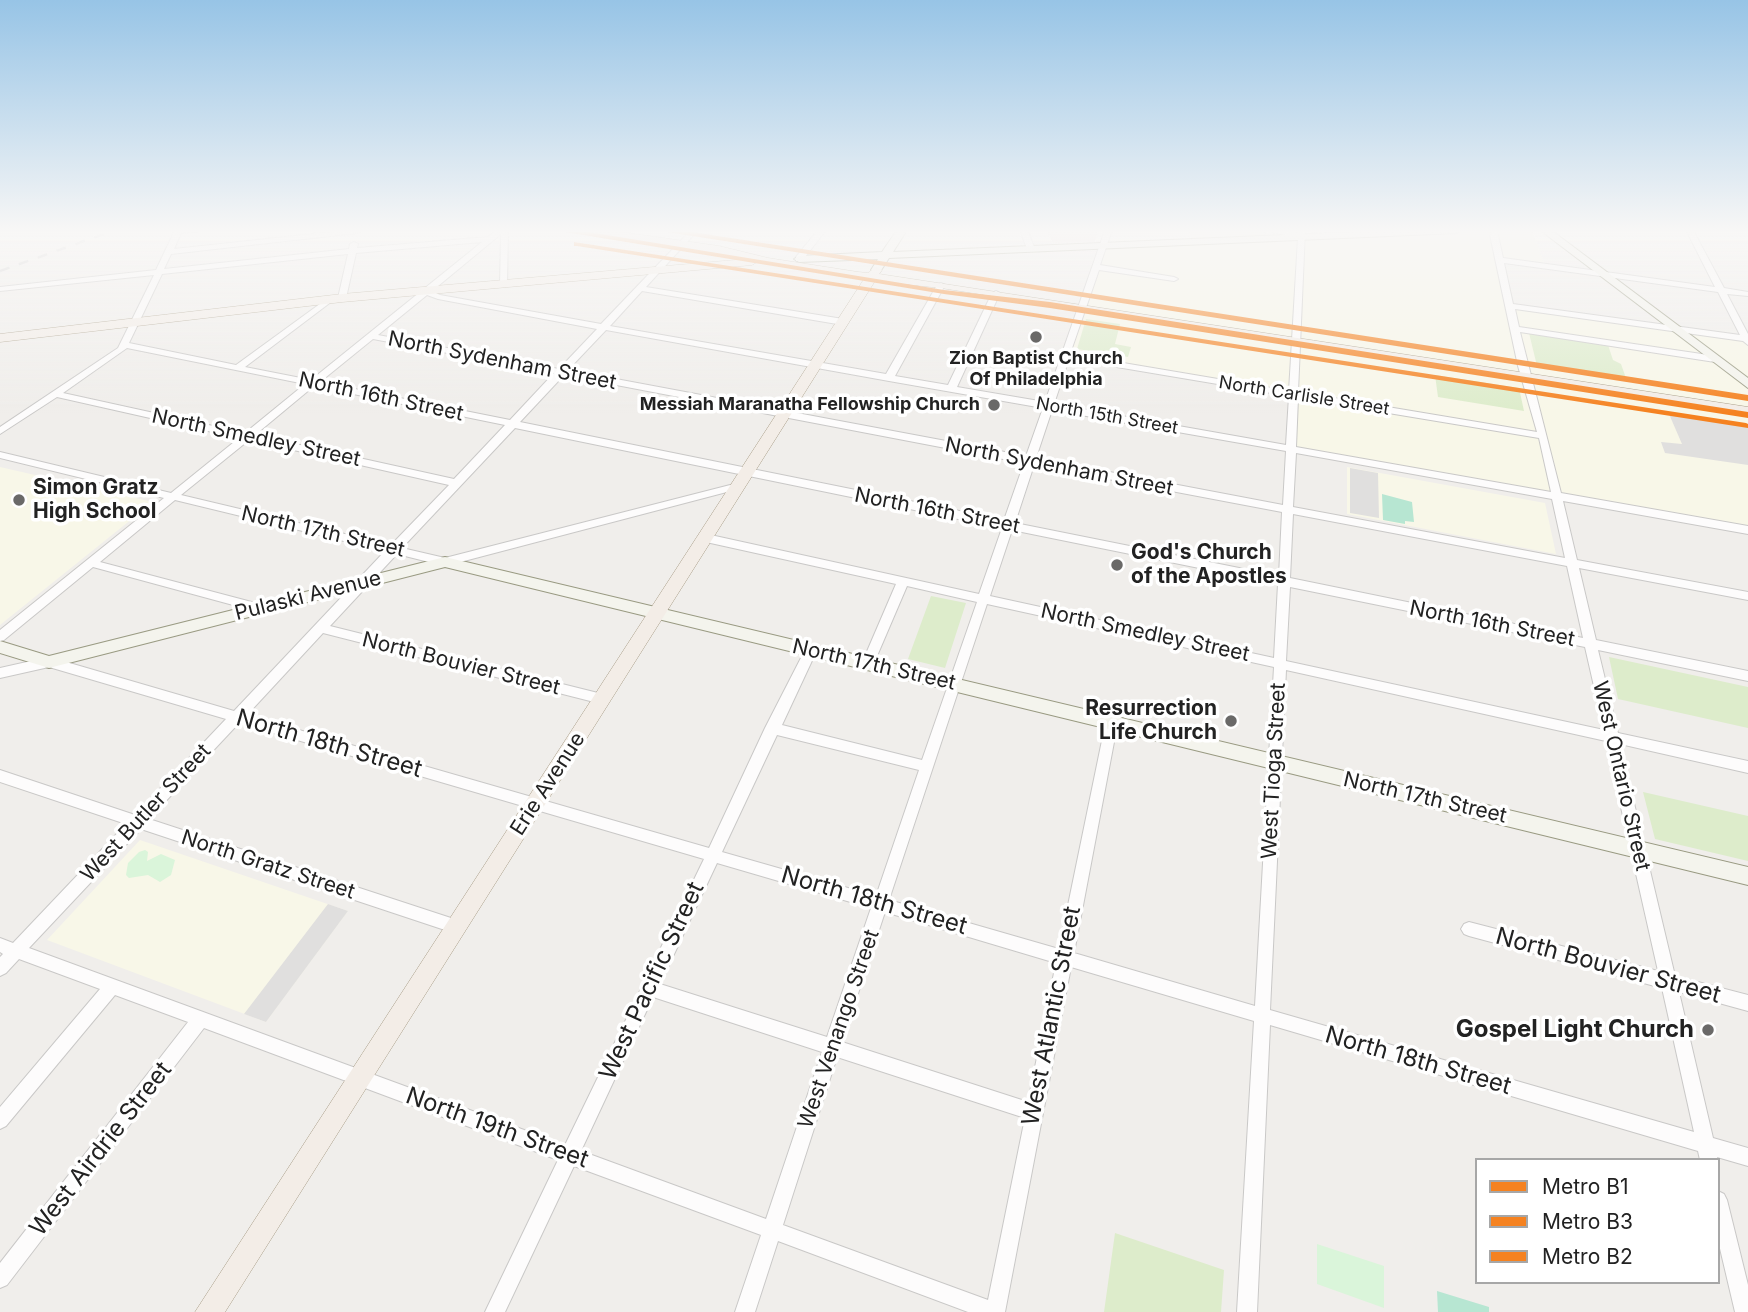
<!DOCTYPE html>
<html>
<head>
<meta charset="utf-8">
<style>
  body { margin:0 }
  #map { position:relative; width:1748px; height:1312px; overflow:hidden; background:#f0eeeb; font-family:Inter,sans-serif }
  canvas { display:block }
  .legend { position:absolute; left:1475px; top:1158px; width:245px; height:126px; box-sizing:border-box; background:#fff; border:2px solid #a7a7a7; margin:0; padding:9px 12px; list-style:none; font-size:21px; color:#222 }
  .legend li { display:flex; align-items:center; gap:14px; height:35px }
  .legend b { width:35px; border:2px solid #a7a7a7 }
</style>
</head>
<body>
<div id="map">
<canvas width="1748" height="1312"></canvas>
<ul class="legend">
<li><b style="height:9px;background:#f58220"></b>Metro B1</li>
<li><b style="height:9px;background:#f58220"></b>Metro B3</li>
<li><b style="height:9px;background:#f58220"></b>Metro B2</li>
</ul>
</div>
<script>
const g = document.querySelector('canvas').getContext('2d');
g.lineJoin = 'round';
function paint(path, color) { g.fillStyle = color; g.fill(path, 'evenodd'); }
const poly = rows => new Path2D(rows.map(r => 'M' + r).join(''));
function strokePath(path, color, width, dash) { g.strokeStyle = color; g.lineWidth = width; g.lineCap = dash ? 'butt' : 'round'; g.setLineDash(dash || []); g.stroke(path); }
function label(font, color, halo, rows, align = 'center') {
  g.font = font + ' Inter,sans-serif'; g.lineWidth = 7; g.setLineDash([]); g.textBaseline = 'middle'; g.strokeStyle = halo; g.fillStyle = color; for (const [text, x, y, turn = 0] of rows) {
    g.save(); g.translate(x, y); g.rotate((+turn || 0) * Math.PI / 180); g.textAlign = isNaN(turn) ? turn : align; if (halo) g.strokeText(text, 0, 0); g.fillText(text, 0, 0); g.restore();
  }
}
paint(poly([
  [1047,230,1097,230,1098,231,1095,242,1053,243]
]), '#f1e3e1');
paint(poly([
  [1187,230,1263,230,1269,237,1532,230,1545,266,1501,261,1511,306,1748,340,1748,530,1290,448,1294,395,1065,356,1102,246,1194,241],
  [0,467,153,502,0,625],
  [1347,467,1545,503,1556,554,1347,514],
  [140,840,348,911,266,1022,47,940]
]), '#f8f7e8');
paint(poly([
  [1086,319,1120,324,1115,344,1131,347,1128,357,1077,349],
  [1529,333,1608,345,1613,360,1621,364,1627,381,1537,366],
  [1435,375,1519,388,1524,411,1438,397],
  [931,596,966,603,945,668,908,659],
  [1609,657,1748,687,1748,728,1618,699],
  [1643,792,1748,816,1748,861,1655,839],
  [1115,1233,1224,1270,1221,1312,1104,1312]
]), '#ddeccb');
paint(poly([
  [145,850,148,852,147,861,161,854,175,860,171,875,160,882,148,875,129,878,126,875,128,863,139,852],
  [1317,1244,1384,1266,1384,1308,1317,1284]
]), '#daf5da');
paint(poly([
  [1382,494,1412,502,1414,522,1405,521,1405,524,1383,520],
  [1437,1291,1489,1307,1489,1312,1438,1312]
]), '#b7e6d2');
paint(poly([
  [1669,414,1748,426,1748,465,1665,453,1661,442,1682,444],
  [1350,468,1378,473,1379,518,1350,513],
  [328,904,348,911,266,1022,244,1014]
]), '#e0dfde');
const street = poly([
  [175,230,200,230,196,232,181,233,174,249,349,230,361,231,357,233,171,254,164,269,349,249,350,244,354,242,358,244,357,248,488,237,497,230,508,230,507,286,500,284,501,234,432,291,440,295,601,324,691,230,698,230,646,287,843,319,847,322,843,325,642,291,610,326,886,374,937,285,941,283,945,285,895,376,948,385,992,293,996,291,1000,293,957,387,1045,402,1105,230,1112,230,1100,265,1174,277,1178,279,1174,281,1099,270,1070,354,1289,391,1298,238,1264,230,1279,230,1298,233,1299,230,1305,230,1298,392,1537,432,1518,366,1490,235,1492,230,1499,230,1498,235,1503,258,1715,287,1686,230,1693,230,1724,288,1748,292,1748,296,1727,294,1748,334,1748,345,1743,341,1515,309,1519,327,1715,356,1719,359,1715,362,1520,332,1561,493,1748,526,1748,534,1563,501,1577,560,1748,592,1748,600,1579,568,1596,640,1748,671,1748,681,1598,650,1618,733,1748,761,1748,773,1620,744,1675,976,1748,995,1748,1011,1679,992,1713,1138,1748,1148,1748,1166,1717,1157,1718,1160,1700,1160,1698,1151,1270,1025,1257,1312,1237,1312,1254,1021,1071,967,1005,1312,968,1312,778,1241,755,1312,735,1312,761,1235,574,1166,505,1312,485,1312,558,1160,204,1028,7,1285,0,1288,0,1263,188,1022,115,995,6,1126,0,1129,0,1107,100,989,19,959,6,973,0,976,0,957,3,954,0,952,0,938,13,943,126,824,0,782,0,770,135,815,226,719,49,667,0,678,0,668,49,657,234,711,385,551,175,500,100,562,263,605,265,608,263,611,259,612,93,567,4,640,0,641,0,630,164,498,0,458,0,452,171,493,239,438,57,397,0,434,0,427,118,348,154,275,0,291,0,287,156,270,175,230],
  [482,242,311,380,245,367,331,302,332,300,328,298,236,365,129,343,162,274,348,254,338,298,342,300,346,298,356,253,482,242],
  [1504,263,1718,292,1740,335,1513,304,1504,263],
  [427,295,438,299,597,329,559,369,378,335,427,295],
  [606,330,889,381,1043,408,1026,456,568,370,606,330],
  [373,339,554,373,510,420,320,382,373,339],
  [127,348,305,384,245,433,63,393,127,348],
  [1069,359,1289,396,1286,445,1054,404,1069,359],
  [564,375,1024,463,1004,520,520,422,564,375],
  [314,386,505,425,454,479,255,435,314,386],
  [1298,398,1539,438,1551,492,1296,447,1298,398],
  [1052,410,1286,451,1283,505,1036,458,1052,410],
  [515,428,1002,528,979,594,706,534,701,538,706,542,896,584,862,663,864,666,868,668,872,666,874,663,907,586,977,602,922,760,782,725,817,650,811,645,805,650,765,728,709,848,247,715,323,633,602,704,606,703,608,699,606,695,330,626,397,554,445,566,742,488,743,486,738,483,445,558,402,548,515,428],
  [249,440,449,485,391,545,181,495,249,440],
  [1296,453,1552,499,1565,558,1293,507,1296,453],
  [1034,465,1282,512,1279,576,1015,523,1034,465],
  [1293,514,1567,566,1583,638,1290,578,1293,514],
  [1012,530,1278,584,1274,658,990,596,1012,530],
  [1290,587,1585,647,1604,730,1286,661,1290,587],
  [987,604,1274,667,1255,1006,1074,953,1118,721,1117,717,1112,716,1107,717,1106,721,1059,949,889,900,987,604],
  [1286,670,1606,741,1658,971,1469,922,1464,924,1461,929,1464,934,1469,936,1662,988,1694,1132,1270,1010,1286,670],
  [239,723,704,859,565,1145,29,948,141,829,457,934,462,932,465,927,462,922,457,920,149,819,239,723],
  [777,735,919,770,876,896,722,852,777,735],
  [717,863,871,908,827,1037,660,984,717,863],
  [885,912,1056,963,1028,1102,842,1042,885,912],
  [653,997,822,1052,766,1219,581,1151,653,997],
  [837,1057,1025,1118,988,1300,783,1225,837,1057],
  [818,230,826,230,802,261,796,261,796,257,818,230],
  [1020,230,1027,230,1035,249,1034,251,1027,249,1020,230],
  [1718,1191,1724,1194,1727,1200,1748,1285,1748,1312,1735,1312,1718,1240,1718,1191]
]);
const secondary = poly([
  [897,230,907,230,893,252,1400,230,1462,230,1457,233,889,258,880,272,876,273,871,270,878,259,799,262,794,259,799,256,882,252,897,230],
  [1540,230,1551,230,1748,378,1748,388,1540,230],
  [445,557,1748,867,1748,885,445,567,49,668,0,653,0,641,49,656,445,557]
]);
const primary = poly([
  [583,230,607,230,719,246,768,258,858,272,868,273,876,267,882,270,879,274,1748,407,1748,415,941,288,875,281,225,1312,195,1312,864,279,757,262,752,265,342,302,0,342,0,334,342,294,747,259,588,233,583,230]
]);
strokePath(street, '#c9c8c7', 2);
strokePath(secondary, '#999a82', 2);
strokePath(primary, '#a79c86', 1);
paint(street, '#fdfcfc');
paint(secondary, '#f4f4ed');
paint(primary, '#f3ede7');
strokePath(poly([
  [0,271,115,230]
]), '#ccc', 2.5, [10, 10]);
paint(poly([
  [561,230,576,230,944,290,1050,302,1748,412,1748,418,1050,308,944,294,565,232,561,230]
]), '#f58220');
paint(poly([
  [574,242,1746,423,1748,424,1748,428,577,246,574,246,574,242]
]), '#f58220');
paint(poly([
  [663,230,679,230,1748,395,1748,401,667,232,663,230]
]), '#f58220');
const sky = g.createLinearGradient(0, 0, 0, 413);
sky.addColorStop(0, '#97c4e6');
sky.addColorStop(0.56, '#f8f7f6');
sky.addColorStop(1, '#f8f7f600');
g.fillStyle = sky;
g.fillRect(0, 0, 1748, 413);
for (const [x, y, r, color] of [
  [1036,337,7,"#6a6968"],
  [994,405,7,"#6a6968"],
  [19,500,7,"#6a6968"],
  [1117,565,7,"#6a6968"],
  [1231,721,7,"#6a6968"],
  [1708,1030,7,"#6a6968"]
]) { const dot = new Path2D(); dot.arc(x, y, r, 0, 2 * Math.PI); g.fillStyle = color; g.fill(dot); strokePath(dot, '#fff', 2.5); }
label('bold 18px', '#222', '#fff', [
  ["Zion Baptist Church",1036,359],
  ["Of Philadelphia",1036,380],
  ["Messiah Maranatha Fellowship Church",980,405,"right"]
]);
label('18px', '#222', '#fff', [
  ["North Carlisle Street",1304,396,9],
  ["North 15th Street",1107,416,10]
]);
label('21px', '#222', '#fff', [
  ["North Sydenham Street",502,361,11],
  ["North 16th Street",381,397,12],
  ["North Smedley Street",256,438,12],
  ["North Sydenham Street",1059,467,11],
  ["North 16th Street",937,511,11],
  ["North 17th Street",323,532,13],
  ["Pulaski Avenue",308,596,-14],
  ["North 16th Street",1492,624,11],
  ["North Smedley Street",1145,633,12],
  ["North Bouvier Street",461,664,14],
  ["North 17th Street",874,665,13],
  ["West Tioga Street",1274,771,-87],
  ["West Ontario Street",1621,776,77],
  ["Erie Avenue",548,784,-57],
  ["North 17th Street",1425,798,13],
  ["West Butler Street",146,813,-47],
  ["North Gratz Street",268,865,18],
  ["West Venango Street",839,1029,-71]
]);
label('bold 21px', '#222', '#fff', [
  ["Simon Gratz",33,488],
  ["High School",33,512],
  ["God's Church",1131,553],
  ["of the Apostles",1131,577],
  ["Resurrection",1217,709,"right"],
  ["Life Church",1217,733,"right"]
], 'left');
label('24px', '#222', '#fff', [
  ["North 18th Street",329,744,16],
  ["North 18th Street",874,901,16],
  ["North Bouvier Street",1608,966,15],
  ["West Pacific Street",652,981,-65],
  ["West Atlantic Street",1052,1016,-79],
  ["North 18th Street",1418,1061,16],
  ["North 19th Street",497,1128,20],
  ["West Airdrie Street",101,1149,-52]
]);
label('bold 24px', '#222', '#fff', [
  ["Gospel Light Church",1694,1030]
], 'right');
</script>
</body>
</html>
